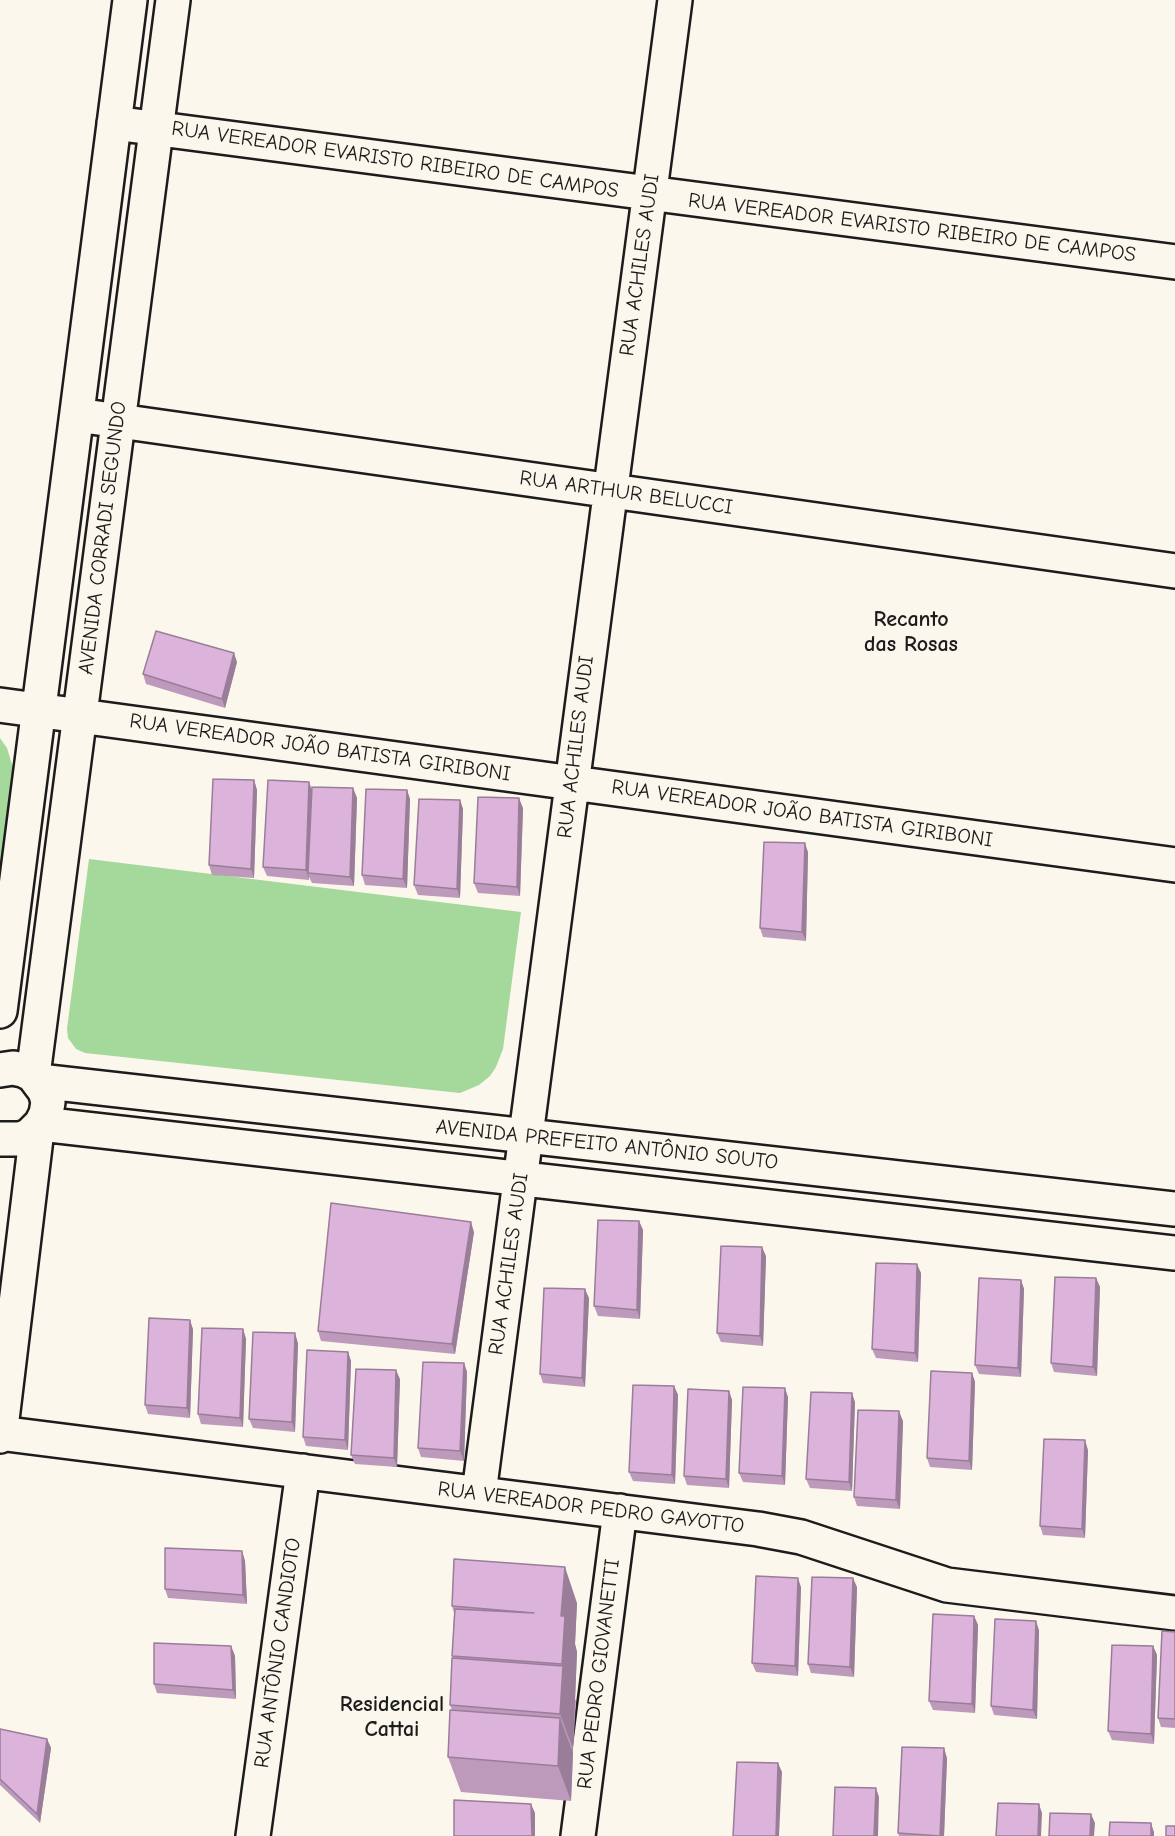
<!DOCTYPE html>
<html>
<head>
<meta charset="utf-8">
<style>
  body { margin:0 }
  canvas { display:block; background:#fbf7ec }
</style>
</head>
<body>
<canvas width="1175" height="1836"></canvas>
<script>
const g = document.querySelector('canvas').getContext('2d');
g.lineJoin = 'round';
function paint(path, color) { g.fillStyle = color; g.fill(path, 'evenodd'); }
const poly = rows => new Path2D(rows.map(r => 'M' + r).join(''));
function strokePath(path, color, width, dash) { g.strokeStyle = color; g.lineWidth = width; g.lineCap = dash ? 'butt' : 'round'; g.setLineDash(dash || []); g.stroke(path); }
function label(font, color, halo, rows, align = 'center') {
  g.font = font + ' "Comic Neue",sans-serif'; g.lineWidth = 4.5; g.setLineDash([]); g.textBaseline = 'middle'; g.strokeStyle = halo; g.fillStyle = color; for (const [text, x, y, turn = 0] of rows) {
    g.save(); g.translate(x, y); g.rotate((+turn || 0) * Math.PI / 180); g.textAlign = isNaN(turn) ? turn : align; if (halo) g.strokeText(text, 0, 0); g.fillText(text, 0, 0); g.restore();
  }
}
paint(poly([
  [0,738,7,748,13,768,0,871],
  [89,859,521,912,503,1049,496,1067,490,1076,479,1085,460,1093,85,1053,76,1049,68,1038,67,1029]
]), '#a5d99b');
const minor = poly([
  [114,123,1175,262],
  [77,415,1175,571],
  [0,705,1175,865],
  [0,1011,130,0],
  [0,1070,13,1068,23,1070,33,1075,45,1091,48,1102,46,1114,41,1124,29,1136,20,1139,0,1139],
  [33,1075,173,0],
  [39,1081,1175,1209],
  [41,1124,1175,1253],
  [0,1433,758,1529,801,1537,947,1585,1175,1613],
  [0,1436,37,1130],
  [479,1493,675,0],
  [253,1836,303,1471],
  [578,1836,620,1511]
]);
strokePath(minor, '#1c1c1c', 38);
strokePath(minor, '#fbf7ec', 33);
paint(poly([
  [237,662,225,708,146,684,143,674],
  [254,780,257,790,254,878,212,875,209,865],
  [309,782,312,791,353,788,357,798,354,886,312,883,309,877,309,880,267,876,263,867],
  [407,790,410,799,407,888,365,885,362,875],
  [460,800,463,809,460,898,418,895,414,885],
  [523,808,520,896,478,893,474,883],
  [808,852,806,941,763,937,760,928],
  [639,1221,643,1230,640,1319,598,1316,594,1306],
  [474,1232,455,1354,321,1341,318,1331],
  [766,1256,763,1346,721,1342,717,1333],
  [921,1273,918,1362,876,1358,872,1349],
  [1096,1278,1100,1287,1097,1376,1054,1372,1051,1363],
  [1021,1280,1024,1289,1021,1377,979,1374,975,1365],
  [589,1298,585,1387,543,1383,540,1374],
  [193,1329,190,1418,148,1414,145,1405],
  [243,1329,246,1339,243,1427,201,1424,198,1414],
  [298,1343,295,1432,253,1428,249,1419],
  [348,1352,351,1361,348,1450,306,1446,303,1437],
  [464,1363,467,1372,464,1461,421,1457,418,1448],
  [972,1373,975,1382,972,1470,930,1467,927,1458],
  [400,1379,397,1467,355,1464,351,1455],
  [674,1386,678,1395,675,1484,633,1481,629,1472],
  [729,1391,732,1400,729,1488,687,1485,684,1476],
  [788,1397,785,1485,743,1482,739,1473],
  [855,1402,852,1491,810,1488,806,1479],
  [903,1421,900,1509,857,1506,854,1497],
  [1088,1450,1085,1538,1043,1535,1040,1526],
  [242,1551,245,1561,247,1604,168,1598,165,1589],
  [801,1587,798,1676,756,1672,752,1663],
  [857,1587,854,1677,811,1673,808,1664],
  [577,1603,575,1644,577,1652,575,1699,576,1701,573,1749,572,1749,573,1753,571,1801,461,1792,448,1757,452,1710,450,1705,453,1658,452,1656,454,1613,452,1606],
  [974,1616,978,1625,975,1713,933,1710,929,1701],
  [1039,1630,1037,1719,994,1715,991,1706],
  [1175,1632,1175,1728,1161,1727,1158,1718],
  [231,1646,235,1656,236,1699,157,1693,154,1684],
  [1153,1646,1157,1655,1154,1744,1112,1740,1108,1731],
  [0,1729,47,1739,51,1748,40,1823,0,1785],
  [947,1758,944,1836,899,1836,898,1833]
]), '#bd9abb');
paint(poly([
  [234,653,237,662,225,708,222,699],
  [254,780,257,790,254,878,251,869],
  [309,782,312,791,308,873,309,880,306,870],
  [353,788,357,798,354,886,350,877],
  [407,790,410,799,407,888,403,879],
  [519,798,523,808,520,896,517,887],
  [460,800,463,809,460,898,457,889],
  [805,843,808,852,806,941,802,932],
  [639,1221,643,1230,640,1319,637,1310],
  [471,1222,474,1232,455,1354,452,1344],
  [762,1247,766,1256,763,1346,760,1336],
  [917,1264,921,1273,918,1362,915,1353],
  [1096,1278,1100,1287,1097,1376,1093,1367],
  [1021,1280,1024,1289,1021,1377,1018,1368],
  [585,1289,589,1298,585,1387,582,1378],
  [190,1320,193,1329,190,1418,187,1408],
  [243,1329,246,1339,243,1427,240,1418],
  [295,1333,298,1343,295,1432,292,1422],
  [348,1352,351,1361,348,1450,345,1440],
  [464,1363,467,1372,464,1461,460,1451],
  [396,1370,400,1379,397,1467,394,1458],
  [972,1373,975,1382,972,1470,969,1461],
  [674,1386,678,1395,675,1484,672,1475],
  [785,1388,788,1397,785,1485,782,1476],
  [729,1391,732,1400,729,1488,726,1479],
  [852,1393,855,1402,852,1491,849,1482],
  [899,1411,903,1421,900,1509,896,1500],
  [1085,1440,1088,1450,1085,1538,1082,1529],
  [242,1551,245,1561,247,1604,243,1595],
  [565,1567,577,1603,575,1644,577,1652,573,1749,560,1714,563,1667,562,1664,561,1616],
  [798,1578,801,1587,798,1676,795,1666],
  [853,1578,857,1587,854,1677,850,1667],
  [974,1616,978,1625,975,1713,972,1704],
  [1036,1621,1039,1630,1037,1719,1033,1710],
  [231,1646,235,1656,236,1699,233,1690],
  [1153,1646,1157,1655,1154,1744,1151,1734],
  [560,1718,573,1753,571,1801,558,1766],
  [47,1739,51,1748,40,1823,37,1814],
  [944,1748,947,1758,944,1836,940,1836],
  [778,1763,782,1772,779,1836,776,1836],
  [876,1788,879,1797,878,1836,874,1836],
  [531,1804,535,1813,535,1836,532,1836],
  [1039,1804,1042,1813,1041,1836,1038,1836],
  [1091,1814,1095,1823,1094,1836,1090,1836],
  [1151,1823,1154,1832,1154,1836,1151,1836]
]), '#9a7d99');
const building = poly([
  [156,631,234,653,222,699,143,674,156,631],
  [213,779,254,780,251,869,209,865,213,779],
  [268,780,309,782,306,870,263,867,268,780],
  [312,787,353,788,350,877,308,873,312,787],
  [366,789,407,790,403,879,362,875,366,789],
  [478,797,519,798,517,887,474,883,478,797],
  [419,799,460,800,457,889,414,885,419,799],
  [764,842,805,843,802,932,760,928,764,842],
  [331,1203,471,1222,452,1344,318,1331,331,1203],
  [598,1220,639,1221,637,1310,594,1306,598,1220],
  [721,1246,762,1247,760,1336,717,1333,721,1246],
  [876,1263,917,1264,915,1353,872,1349,876,1263],
  [1055,1277,1096,1278,1093,1367,1051,1363,1055,1277],
  [979,1278,1021,1280,1018,1368,975,1365,979,1278],
  [544,1288,585,1289,582,1378,540,1374,544,1288],
  [149,1318,190,1320,187,1408,145,1405,149,1318],
  [202,1328,243,1329,240,1418,198,1414,202,1328],
  [253,1332,295,1333,292,1422,249,1419,253,1332],
  [307,1350,348,1352,345,1440,303,1437,307,1350],
  [423,1362,464,1363,460,1451,418,1448,423,1362],
  [356,1369,396,1370,394,1458,351,1455,356,1369],
  [931,1371,972,1373,969,1461,927,1458,931,1371],
  [633,1385,674,1386,672,1475,629,1472,633,1385],
  [743,1387,785,1388,782,1476,739,1473,743,1387],
  [688,1389,729,1391,726,1479,684,1476,688,1389],
  [811,1392,852,1393,849,1482,806,1479,811,1392],
  [858,1410,899,1411,896,1500,854,1497,858,1410],
  [1044,1439,1085,1440,1082,1529,1040,1526,1044,1439],
  [165,1548,242,1551,243,1595,165,1589,165,1548],
  [454,1559,565,1567,561,1616,565,1616,562,1664,452,1656,455,1609,534,1613,452,1606,454,1559],
  [756,1576,798,1578,795,1666,752,1663,756,1576],
  [812,1577,853,1578,850,1667,808,1664,812,1577],
  [933,1614,974,1616,972,1704,929,1701,933,1614],
  [995,1619,1036,1621,1033,1710,991,1706,995,1619],
  [1162,1631,1175,1632,1175,1719,1158,1718,1162,1631],
  [154,1643,231,1646,233,1690,154,1684,154,1643],
  [1112,1645,1153,1646,1151,1734,1108,1731,1112,1645],
  [452,1658,563,1666,560,1714,450,1705,452,1658],
  [450,1710,560,1718,558,1766,448,1757,450,1710],
  [0,1729,47,1739,37,1814,0,1779,0,1729],
  [902,1747,944,1748,940,1836,898,1833,902,1747],
  [737,1762,778,1763,776,1836,733,1836,737,1762],
  [835,1787,876,1788,874,1836,833,1836,835,1787],
  [454,1800,531,1804,532,1836,454,1836,454,1800],
  [998,1803,1039,1804,1038,1836,996,1836,998,1803],
  [1050,1813,1091,1814,1090,1836,1049,1836,1050,1813],
  [1110,1822,1151,1823,1151,1836,1109,1836,1110,1822],
  [1166,1826,1175,1826,1175,1836,1166,1836,1166,1826]
]);
paint(building, '#dcb3da');
strokePath(building, '#9a7d99', 1.5);
label('21px', '#1c1c1c', '#fbf7ec', [
  ["RUA VEREADOR EVARISTO RIBEIRO DE CAMPOS",395,160,8],
  ["RUA VEREADOR EVARISTO RIBEIRO DE CAMPOS",912,228,7],
  ["RUA ACHILES AUDI",640,265,-82],
  ["RUA ARTHUR BELUCCI",626,493,8],
  ["AVENIDA CORRADI SEGUNDO",103,538,-83],
  ["RUA ACHILES AUDI",576,747,-83],
  ["RUA VEREADOR JOÃO BATISTA GIRIBONI",320,748,8],
  ["RUA VEREADOR JOÃO BATISTA GIRIBONI",802,814,8],
  ["AVENIDA PREFEITO ANTÔNIO SOUTO",607,1145,6],
  ["RUA ACHILES AUDI",509,1264,-82],
  ["RUA VEREADOR PEDRO GAYOTTO",591,1508,7],
  ["RUA ANTÔNIO CANDIOTO",278,1653,-82],
  ["RUA PEDRO GIOVANETTI",599,1674,-83]
]);
label('bold 22px', '#1c1c1c', '#fbf7ec', [
  ["Recanto",911,620],
  ["das Rosas",911,645],
  ["Residencial",392,1705],
  ["Cattai",392,1730]
]);
</script>
</body>
</html>
